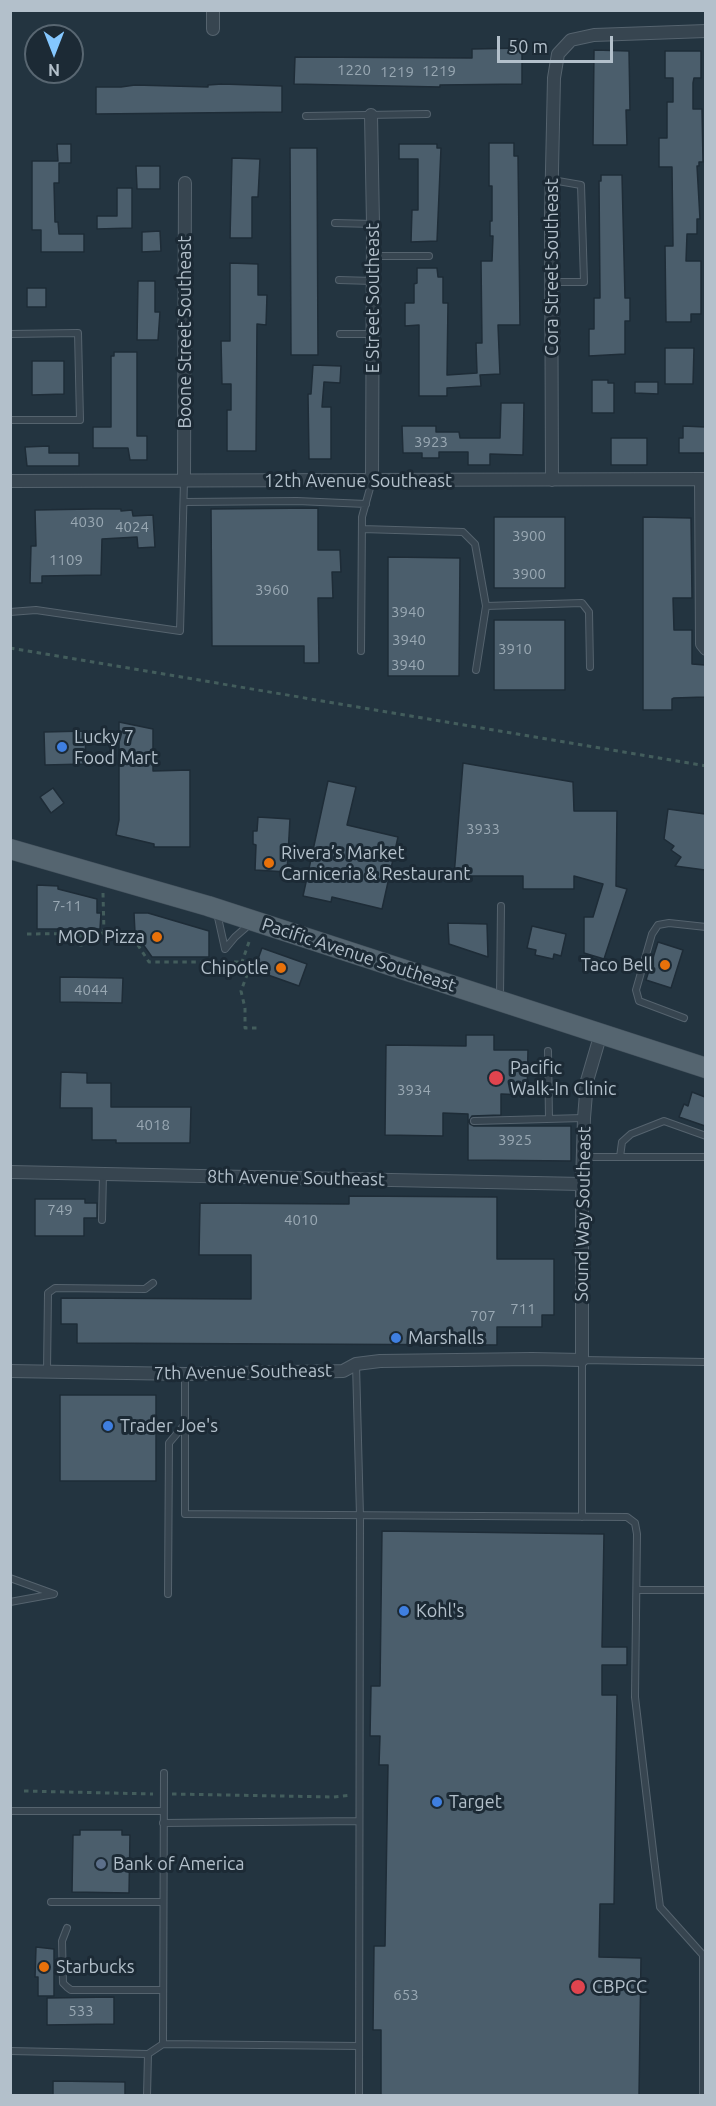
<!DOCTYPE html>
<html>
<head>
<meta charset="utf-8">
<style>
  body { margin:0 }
  #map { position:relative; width:716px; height:2106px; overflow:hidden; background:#233440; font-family:Ubuntu,sans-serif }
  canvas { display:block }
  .frame { position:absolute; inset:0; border:12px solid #b3c0cb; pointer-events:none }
  .north { position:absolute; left:24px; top:24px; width:60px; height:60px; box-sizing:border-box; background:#1c2a35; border:2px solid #586671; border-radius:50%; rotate:180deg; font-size:16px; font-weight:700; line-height:24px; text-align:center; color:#b3c0cb }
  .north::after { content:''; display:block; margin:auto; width:21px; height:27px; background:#84c7ff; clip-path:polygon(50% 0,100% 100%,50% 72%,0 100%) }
  .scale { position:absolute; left:497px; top:36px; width:116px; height:27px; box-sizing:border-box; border:3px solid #b3c0cb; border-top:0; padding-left:8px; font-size:18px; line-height:21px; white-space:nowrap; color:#b3c0cb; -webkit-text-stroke:4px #1c2a35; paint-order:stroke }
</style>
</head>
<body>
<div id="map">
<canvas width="716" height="2106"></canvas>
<div class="frame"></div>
<div class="north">N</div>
<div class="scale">50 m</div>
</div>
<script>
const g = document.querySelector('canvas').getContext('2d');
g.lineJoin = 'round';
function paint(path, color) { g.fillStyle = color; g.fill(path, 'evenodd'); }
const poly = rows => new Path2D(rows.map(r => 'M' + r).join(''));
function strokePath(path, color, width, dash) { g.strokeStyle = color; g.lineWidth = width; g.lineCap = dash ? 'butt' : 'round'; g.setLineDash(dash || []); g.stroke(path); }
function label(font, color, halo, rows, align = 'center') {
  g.font = font + ' Ubuntu,sans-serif'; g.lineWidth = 6; g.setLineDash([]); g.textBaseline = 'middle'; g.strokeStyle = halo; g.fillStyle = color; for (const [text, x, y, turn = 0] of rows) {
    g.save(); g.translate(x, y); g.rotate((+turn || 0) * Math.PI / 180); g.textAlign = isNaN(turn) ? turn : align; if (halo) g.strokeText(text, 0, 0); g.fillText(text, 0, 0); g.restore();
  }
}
const building = poly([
  [522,48,522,84,440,85,440,87,294,84,295,57,472,58,472,49,522,48],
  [594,50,629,51,630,110,626,110,627,145,593,145,594,50],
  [665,51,701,51,701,78,694,78,693,83,693,109,702,109,703,162,699,162,699,166,697,166,700,219,697,219,697,234,687,234,686,261,701,261,701,314,691,314,691,322,666,322,665,246,673,246,672,167,659,167,659,138,667,138,667,102,673,102,673,78,665,78,665,51],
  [222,84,282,86,282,112,96,114,96,87,121,87,135,85,208,87,208,85,222,84],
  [489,143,514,143,514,156,518,156,520,325,498,325,500,374,480,375,481,386,447,388,447,396,419,396,419,325,405,326,405,303,414,303,414,284,417,283,417,268,437,268,438,277,443,277,443,303,448,303,447,375,477,373,476,343,482,343,481,261,492,261,493,236,490,236,490,221,492,221,492,186,489,186,489,143],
  [57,144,71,144,71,163,59,163,59,183,54,183,55,222,58,222,59,234,84,234,84,252,41,252,41,230,32,230,32,161,58,161,57,144],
  [399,144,437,144,437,148,441,148,437,241,411,242,412,210,418,210,418,159,399,159,399,144],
  [290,148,317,148,318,355,291,355,290,148],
  [232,158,260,159,258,197,252,197,252,238,230,238,232,158],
  [136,166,160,166,160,189,137,189,136,166],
  [601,175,622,175,625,298,630,298,630,321,625,321,625,354,589,356,589,329,594,329,594,298,600,298,599,181,601,181,601,175],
  [117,188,132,188,132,228,97,229,97,216,117,216,117,188],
  [160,231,161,251,142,252,142,232,160,231],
  [230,263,258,264,258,295,267,295,266,325,257,324,256,451,227,451,227,410,231,410,231,384,222,384,221,341,230,341,230,263],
  [138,281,155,281,155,312,160,312,158,340,137,340,138,281],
  [27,288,46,288,46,307,27,307,27,288],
  [665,348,694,348,693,384,665,384,665,348],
  [114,352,137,352,137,436,147,436,147,460,130,460,128,448,93,448,93,427,111,427,111,356,114,356,114,352],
  [32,361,64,361,64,394,32,395,32,361],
  [313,365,341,366,340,383,324,382,322,407,331,407,331,459,309,459,308,394,311,394,313,365],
  [592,380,608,380,608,383,614,383,614,413,592,413,592,380],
  [635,382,658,382,658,394,635,393,635,382],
  [501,403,524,403,523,455,490,454,490,465,468,465,468,452,439,452,439,458,422,458,422,453,403,453,402,426,436,426,436,432,459,432,460,438,500,438,501,403],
  [683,426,705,427,705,453,679,453,679,438,683,438,683,426],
  [611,438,647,438,647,465,611,465,611,438],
  [49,446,49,453,79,453,79,466,27,466,25,447,49,446],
  [318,508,318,550,340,550,341,572,332,572,333,598,318,598,319,663,304,663,304,646,212,646,211,509,318,508],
  [92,509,121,509,121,511,132,510,133,516,153,515,155,547,138,548,137,537,102,539,101,575,42,576,42,583,30,583,31,546,36,546,35,510,92,509],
  [494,517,565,517,565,588,494,588,494,517],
  [643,517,691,518,692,598,673,598,674,630,692,630,692,664,705,665,705,697,674,698,672,699,672,710,643,710,643,517],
  [388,557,460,558,459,676,388,676,388,557],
  [494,620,565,620,565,690,494,690,494,620],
  [119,722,153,729,153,771,190,770,190,847,154,847,154,844,116,835,119,820,119,722],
  [85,731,86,764,45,765,44,732,85,731],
  [463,763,573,782,574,811,617,811,616,886,627,889,604,959,584,953,584,917,593,917,603,884,574,876,574,889,523,889,523,876,454,876,463,763],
  [328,781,356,787,347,825,398,837,382,909,332,897,331,902,303,896,328,781],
  [53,788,64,803,51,813,40,797,53,788],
  [668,809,705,814,705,870,675,866,681,857,671,850,674,846,664,839,668,809],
  [258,817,290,819,287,872,255,870,256,845,253,844,253,831,257,831,258,817],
  [37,885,58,886,58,889,97,899,97,913,101,913,100,929,37,929,37,885],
  [134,913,148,913,209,931,209,957,152,957,135,933,134,913],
  [448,923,487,924,488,957,449,944,448,923],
  [532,926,566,934,561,956,554,954,553,959,535,955,536,950,527,948,532,926],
  [658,942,683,950,671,988,646,980,658,942],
  [262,948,307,964,299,986,254,970,262,948],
  [60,977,123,978,122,1003,60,1002,60,977],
  [466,1035,494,1035,494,1050,528,1050,527,1095,501,1094,501,1115,472,1116,469,1121,470,1124,474,1126,571,1126,571,1161,468,1160,468,1114,443,1113,443,1136,385,1135,386,1045,466,1046,466,1035],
  [61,1072,87,1073,87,1083,111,1083,111,1107,191,1107,190,1143,116,1143,116,1140,92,1140,92,1108,60,1108,61,1072],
  [692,1092,705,1097,705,1126,679,1117,684,1104,688,1106,692,1092],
  [349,1196,497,1197,497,1259,554,1259,554,1315,542,1315,542,1327,497,1327,497,1345,77,1343,77,1324,61,1324,61,1298,251,1299,251,1255,199,1255,200,1203,349,1204,349,1196],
  [35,1199,85,1199,85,1203,97,1203,97,1218,84,1218,84,1236,35,1236,35,1199],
  [60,1395,156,1395,156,1481,60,1481,60,1395],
  [382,1531,604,1534,602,1647,627,1647,627,1665,602,1665,602,1695,617,1695,614,1904,600,1904,599,1957,641,1958,639,2096,381,2096,381,2030,373,2030,374,1946,385,1946,388,1765,379,1765,380,1736,370,1736,371,1686,380,1686,382,1531],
  [80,1830,122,1830,122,1835,130,1835,129,1893,72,1892,73,1835,80,1835,80,1830],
  [36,1947,54,1949,54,1996,38,1996,38,1977,35,1977,36,1947],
  [114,1997,114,2024,47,2025,47,1998,114,1997],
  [53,2081,125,2082,125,2096,53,2096,53,2081]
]);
paint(building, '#4b5e6c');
strokePath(building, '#1e2c37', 1.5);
const lane = poly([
  [306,116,427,114],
  [552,180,581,185,584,282,552,282],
  [335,223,373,224],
  [373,256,429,256],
  [339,280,373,281],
  [10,334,78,333,80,420,10,420],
  [340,334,372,334],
  [184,502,297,501,366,504],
  [362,529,463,532,475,544,486,606,476,670],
  [486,606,582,603,589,612,590,667],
  [10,612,36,610,180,631,184,481],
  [361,651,362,517,372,481],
  [217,913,225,949,235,937,251,923],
  [500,996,501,906],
  [684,1018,639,1001,636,990,652,934,658,925,669,923,706,927],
  [548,1051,549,1119],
  [474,1121,583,1118],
  [583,1157,706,1157],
  [620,1157,622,1142,631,1134,664,1121,706,1136],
  [102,1220,103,1174],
  [356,1364,360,1516,359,2096],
  [47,1371,48,1293,55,1288,145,1289,153,1283],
  [185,1374,185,1514,627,1517,635,1523,637,1534,635,1697,654,1859,660,1907,703,1955,703,2096],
  [582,1517,582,1360,706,1362],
  [10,1578,54,1594,10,1602],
  [637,1590,706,1590],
  [168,1594,169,1443,185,1424],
  [10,1811,163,1811],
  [163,1823,359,1821],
  [51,1902,163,1902],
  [67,1928,62,1941,63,1983,67,1987,71,1990,163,1990],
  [163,2044,164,1773],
  [10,2051,148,2054,163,2044,359,2046],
  [147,2096,148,2054]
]);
const street = poly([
  [213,29,213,10],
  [371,115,373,224,372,481],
  [701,479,702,644,706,649],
  [552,480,551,216,554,78,558,54,571,40,594,35,706,31],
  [10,481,706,479],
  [184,481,185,183],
  [10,1172,582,1184],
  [10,1371,185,1374,343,1371,356,1364,380,1361,532,1359,582,1360,582,1184,584,1118,587,1081,601,1033]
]);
const primary = poly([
  [10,849,208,906,706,1068]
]);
strokePath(lane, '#55636e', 8);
strokePath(street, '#55636e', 14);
strokePath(primary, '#43515c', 21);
strokePath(poly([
  [10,648,706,766],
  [103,893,104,933],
  [81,933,81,949],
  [27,934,130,933,149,962,215,962],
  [249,942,242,962,241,971,247,975,241,991,245,1008,245,1028,261,1028],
  [71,943,81,943],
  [234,962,242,962],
  [24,1791,153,1794],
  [172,1794,333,1797,351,1795]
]), '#435d5c', 3, [4.5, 4.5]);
strokePath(lane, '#374550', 6);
strokePath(street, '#374550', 12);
strokePath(primary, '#556570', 20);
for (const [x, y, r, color] of [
  [62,747,6,"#3f7fe0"],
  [269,863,6,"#e8710a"],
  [157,937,6,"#e8710a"],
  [665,965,6,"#e8710a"],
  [281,968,6,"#e8710a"],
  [496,1078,8,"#e0444e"],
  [396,1338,6,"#3f7fe0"],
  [108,1426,6,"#3f7fe0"],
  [404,1611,6,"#3f7fe0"],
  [437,1802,6,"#3f7fe0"],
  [101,1864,6,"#5c6f8a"],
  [44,1967,6,"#e8710a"],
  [578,1987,8,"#e0444e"]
]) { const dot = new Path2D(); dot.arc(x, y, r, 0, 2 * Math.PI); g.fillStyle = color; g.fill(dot); strokePath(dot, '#1c2a35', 2); }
label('15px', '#99a8b3', null, [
  ["1220",354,70],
  ["1219",439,71],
  ["1219",397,72],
  ["3923",431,442],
  ["4030",87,522],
  ["4024",132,527],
  ["3900",529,536],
  ["1109",66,560],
  ["3900",529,574],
  ["3960",272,590],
  ["3940",408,612],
  ["3940",409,640],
  ["3910",515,649],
  ["3940",408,665],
  ["3933",483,829],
  ["7-11",67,906],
  ["4044",91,990],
  ["3934",414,1090],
  ["4018",153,1125],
  ["3925",515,1140],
  ["749",60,1210],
  ["4010",301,1220],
  ["711",523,1309],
  ["707",483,1316],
  ["653",406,1995],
  ["533",81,2011]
]);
label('18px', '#b3c0cb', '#1c2a35', [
  ["Cora Street Southeast",552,267,-90],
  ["E Street Southeast",373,298,-90],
  ["Boone Street Southeast",185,332,-90],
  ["12th Avenue Southeast",358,481],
  ["Pacific Avenue Southeast",359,955,18],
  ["8th Avenue Southeast",296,1178,1],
  ["Sound Way Southeast",583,1214,-89],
  ["7th Avenue Southeast",243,1372,-1]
]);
label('18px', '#b3c0cb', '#1c2a35', [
  ["Lucky 7",74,737],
  ["Food Mart",74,758],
  ["Rivera’s Market",281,853],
  ["Carniceria & Restaurant",281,874],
  ["MOD Pizza",145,937,"right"],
  ["Taco Bell",653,965,"right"],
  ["Chipotle",269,968,"right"],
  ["Pacific",510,1068],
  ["Walk-In Clinic",510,1089],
  ["Marshalls",408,1338],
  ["Trader Joe's",120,1426],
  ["Kohl's",416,1611],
  ["Target",449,1802],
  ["Bank of America",113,1864],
  ["Starbucks",56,1967],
  ["CBPCC",592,1987]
], 'left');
</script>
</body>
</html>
